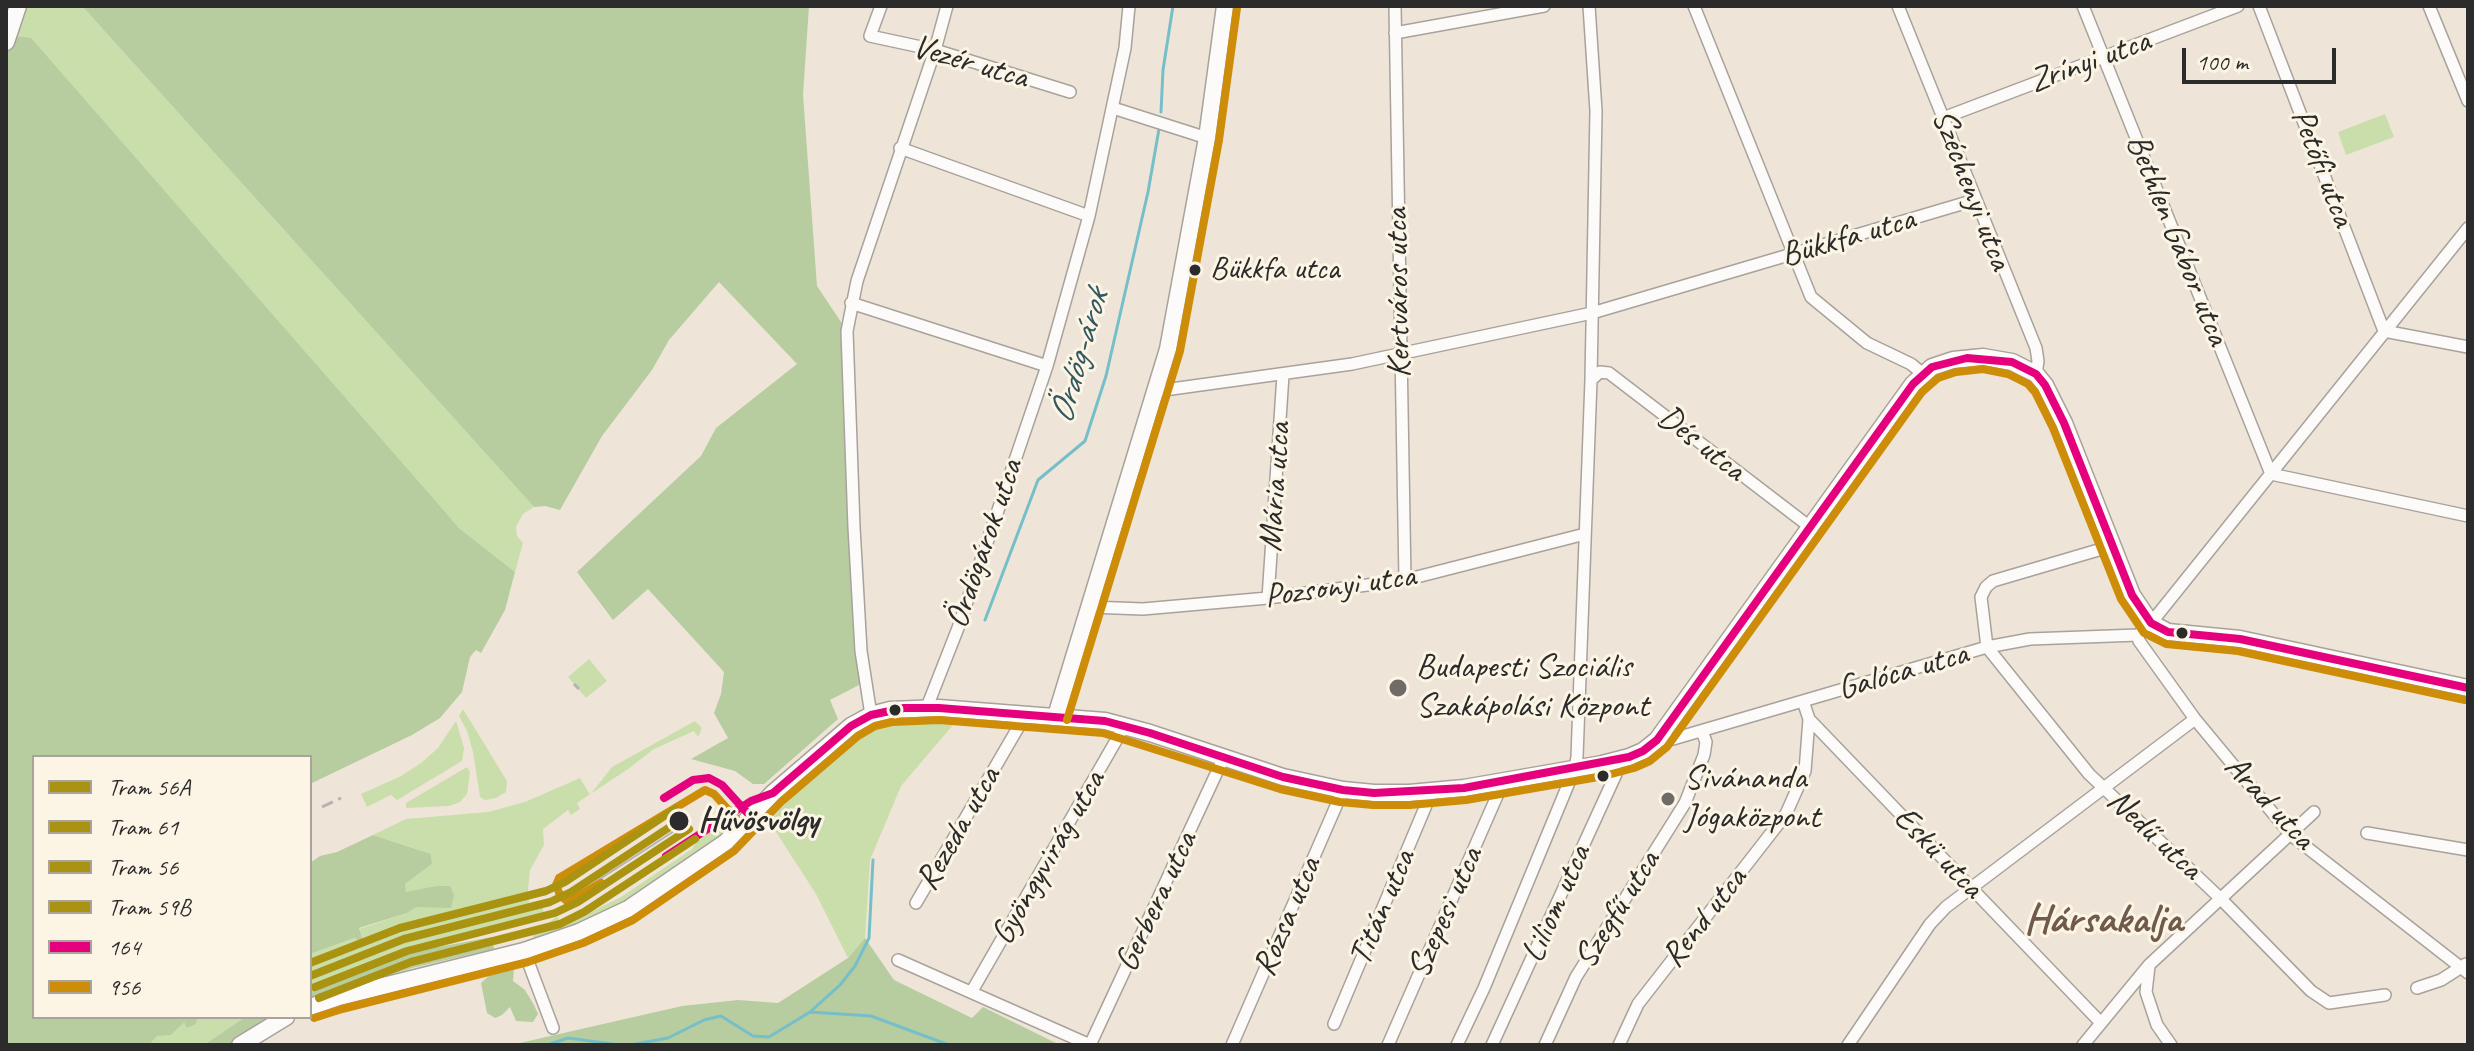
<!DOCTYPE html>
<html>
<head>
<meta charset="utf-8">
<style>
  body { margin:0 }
  #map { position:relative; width:2474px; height:1051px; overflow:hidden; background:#eee5d8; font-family:Caveat,sans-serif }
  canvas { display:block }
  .frame { position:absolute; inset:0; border:8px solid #2b2b2b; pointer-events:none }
  .legend { position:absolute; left:32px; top:755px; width:280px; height:264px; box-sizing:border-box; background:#fcf5e5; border:2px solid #a8a49b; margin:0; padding:10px 14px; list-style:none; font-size:24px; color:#2b2b2b }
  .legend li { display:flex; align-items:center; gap:16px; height:40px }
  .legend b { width:40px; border:2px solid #a8a49b }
  .scale { position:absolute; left:2182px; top:48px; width:154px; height:36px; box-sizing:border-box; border:4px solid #2b2b2b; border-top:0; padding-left:10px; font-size:24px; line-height:28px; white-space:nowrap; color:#2b2b2b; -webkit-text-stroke:6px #fcf5e5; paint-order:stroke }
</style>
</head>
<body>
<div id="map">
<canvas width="2474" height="1051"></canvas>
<div class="frame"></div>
<ul class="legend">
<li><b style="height:10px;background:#aa9311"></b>Tram 56A</li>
<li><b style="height:10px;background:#aa9311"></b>Tram 61</li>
<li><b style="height:10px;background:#aa9311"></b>Tram 56</li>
<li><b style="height:10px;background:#aa9311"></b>Tram 59B</li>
<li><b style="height:10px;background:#e5007d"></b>164</li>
<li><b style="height:10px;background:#ce8d09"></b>956</li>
</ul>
<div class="scale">100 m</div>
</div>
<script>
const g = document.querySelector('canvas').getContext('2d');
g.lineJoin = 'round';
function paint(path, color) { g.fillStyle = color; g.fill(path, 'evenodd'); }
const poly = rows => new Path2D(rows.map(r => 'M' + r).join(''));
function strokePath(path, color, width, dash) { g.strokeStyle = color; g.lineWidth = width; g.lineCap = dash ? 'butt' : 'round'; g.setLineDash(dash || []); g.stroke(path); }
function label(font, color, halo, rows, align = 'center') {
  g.font = font + ' Caveat,sans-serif'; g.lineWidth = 6; g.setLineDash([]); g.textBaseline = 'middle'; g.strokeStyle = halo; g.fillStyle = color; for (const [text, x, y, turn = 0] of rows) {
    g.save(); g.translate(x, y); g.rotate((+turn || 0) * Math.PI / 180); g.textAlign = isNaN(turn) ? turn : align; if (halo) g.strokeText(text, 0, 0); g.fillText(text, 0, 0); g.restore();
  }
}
paint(poly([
  [18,6,82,6,534,507,523,514,516,527,517,536,523,543,515,572,459,528,8,35],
  [2385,114,2394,137,2346,155,2338,132],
  [589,659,607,681,586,698,568,677],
  [463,709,507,781,506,792,496,798,485,800,480,797,473,752,467,731,459,716],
  [919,717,959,718,901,786,870,860,865,938,848,958,816,894,769,821,828,758,858,735,883,724],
  [456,721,464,748,462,761,397,800,391,795,367,807,361,794,401,776,421,763,438,748],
  [695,721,702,728,698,737,694,731,654,749,628,769,577,803,580,809,571,815,568,810,543,829,544,845,530,870,528,890,529,903,541,901,545,917,434,941,383,956,310,985,310,954,356,938,364,942,359,929,407,913,417,907,436,886,406,893,405,884,432,864,431,854,373,835,406,819,488,812,525,802,580,778,590,795,612,767],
  [467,767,470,772,467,794,460,802,449,806,406,808,406,803],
  [727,821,731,827,711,844,620,906,535,941,532,934,544,931,549,922,557,917,559,920,595,910,621,897,692,849,698,840],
  [198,1017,245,1017,204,1045,149,1045,157,1036,171,1035,184,1021,196,1024]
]), '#cadeab');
paint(poly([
  [82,6,809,6,803,95,817,286,847,331,861,684,830,700,838,719,764,784,753,784,735,771,691,759,728,738,714,713,721,694,724,672,648,589,613,620,577,572,701,456,716,428,797,364,719,282,669,340,652,370,602,436,560,510,545,506,534,507],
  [6,35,31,38,459,528,515,572,505,610,481,653,476,650,470,657,462,692,440,718,412,735,310,784,310,757,34,757,34,1017,198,1017,196,1024,187,1028,184,1022,171,1035,157,1036,149,1045,6,1045],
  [373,835,431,854,432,864,405,884,406,892,436,886,450,886,454,895,451,908,417,907,407,913,359,928,364,944,355,938,310,954,310,863,320,856,337,852],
  [492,937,494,949,412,968,310,1000,310,985,383,956,434,941,438,947],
  [865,938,894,980,972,1018,983,1007,1060,1045,511,1045,682,1006,738,1000,778,1003,848,958],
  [514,970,513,981,525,990,534,1005,538,1014,533,1022,516,1021,510,1007,502,1015,495,1018,487,1013,481,983,492,973],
  [245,1017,272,1017,229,1045,204,1045]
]), '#b7cda0');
strokePath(poly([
  [1161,112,1163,70,1173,6],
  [985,620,1038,480,1085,441,1106,376,1148,192,1159,129],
  [810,1012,871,1016,949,1045],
  [547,1045,568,1038,620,1045],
  [630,1045,668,1038,704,1020,721,1016,753,1036,769,1037,810,1012,840,985,855,966,869,938,873,860]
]), '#76bfc8', 3);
const street = poly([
  [881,6,870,36,935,50,1070,92],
  [1395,6,1405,580],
  [1694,6,1811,297,1867,343,1911,364,1923,374],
  [1898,6,2036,348,2038,361,2036,374],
  [2083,6,2271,474],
  [2259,6,2384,331],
  [2429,6,2468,101],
  [1395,33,1544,6],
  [1113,108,1207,138],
  [1943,118,2238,6],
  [900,148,1089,216],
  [851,303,1047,366],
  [2384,331,2468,347],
  [1591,380,1600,372,1609,373,1810,527],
  [1157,391,1352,364,1592,313,1975,200],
  [2271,474,2468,516],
  [2112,546,1993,581,1986,587,1981,597,1987,647,2089,774,2220,898,2311,991,2329,1003,2385,995],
  [1268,598,1283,375],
  [1090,607,1143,609,1268,598,1405,580,1585,534],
  [2138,635,2139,641,2195,719,2291,835,2468,973],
  [927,707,958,628,1047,366,1089,216,1125,48,1129,6],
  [871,715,861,651,854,527,847,331,857,281,935,50,947,6],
  [1809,719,2101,1023],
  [1657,740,1673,739,1987,647,2030,639,2138,635,2151,623,2468,228],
  [2367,833,2468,850],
  [916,903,1026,714],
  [524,951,553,1028],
  [898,960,1090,1045],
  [2149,966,2146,992,2157,1025,2171,1045],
  [2417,988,2441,980,2466,964],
  [972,991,1125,725],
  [1334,1024,1432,791],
  [1090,1045,1223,759],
  [1232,1045,1343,790],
  [1388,1045,1504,780],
  [1457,1045,1484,988,1575,768,1577,757,1591,380,1596,111,1589,6],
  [1492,1045,1616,774,1614,762],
  [1545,1045,1576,977,1685,803,1704,755,1706,742,1702,731],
  [1619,1045,1638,1004,1786,814,1805,771,1809,719,1803,701],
  [1848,1045,1930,924,1946,907,2195,719],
  [2083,1045,2149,965,2314,812]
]);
const secondary = poly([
  [6,42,18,6],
  [1056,716,1168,349,1207,138,1225,6],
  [310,1007,339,997,524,951,579,932,628,909,726,842,773,793,851,726,871,715,890,710,939,708,1105,721,1150,733,1283,777,1343,790,1374,793,1409,793,1464,788,1602,764,1629,757,1643,751,1657,740,1913,384,1932,367,1953,360,1983,357,2012,362,2036,374,2045,385,2064,423,2132,595,2151,623,2168,632,2240,639,2468,688],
  [240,1045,286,1017]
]);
strokePath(street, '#a7a29b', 14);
strokePath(secondary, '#a7a29b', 19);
strokePath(street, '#fcfbf9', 11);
strokePath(secondary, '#fcfbf9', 16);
strokePath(poly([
  [586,888,685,824]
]), '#b4b3b1', 2);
strokePath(poly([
  [574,684,579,689],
  [322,807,341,798]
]), '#b4b3b1', 3, [12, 6]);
strokePath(poly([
  [664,798,693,780,709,778,722,785,751,817],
  [666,856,751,801,773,793,851,726,871,715,904,708,939,708,1105,721,1150,733,1283,777,1343,790,1374,793,1464,788,1629,757,1643,751,1657,740,1913,384,1932,367,1967,358,2012,362,2036,374,2045,385,2064,423,2132,595,2151,623,2168,632,2240,639,2468,688]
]), '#e5007d', 8);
strokePath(poly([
  [1067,720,1180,351,1219,140,1237,8],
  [601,883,568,902,560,895,556,885,559,878,705,790,714,794,742,825],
  [314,1018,342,1009,528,962,583,943,633,920,734,851,781,802,858,736,875,726,892,722,939,720,1103,733,1280,789,1340,802,1373,805,1410,805,1466,800,1604,776,1634,768,1650,761,1667,747,1922,392,1938,378,1956,372,1983,369,2008,374,2028,384,2035,392,2053,428,2121,599,2144,633,2166,644,2238,651,2465,700]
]), '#ce8d09', 8);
strokePath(poly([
  [310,976,404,939,550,902,571,892,682,819]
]), '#aa9311', 8);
strokePath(poly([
  [315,987,407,951,555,913,578,902,689,829]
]), '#aa9311', 8);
strokePath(poly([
  [310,963,400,928,546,891,565,882,675,809]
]), '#aa9311', 8);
strokePath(poly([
  [319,998,411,962,560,924,584,912,695,839]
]), '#aa9311', 8);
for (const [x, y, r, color] of [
  [1195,270,7,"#2b2b2b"],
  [2182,633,7,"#2b2b2b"],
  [1398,688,10,"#6f6c68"],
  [895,710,7,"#2b2b2b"],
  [1603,776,7,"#2b2b2b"],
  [1668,799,8,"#6f6c68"],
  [679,821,11,"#2b2b2b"]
]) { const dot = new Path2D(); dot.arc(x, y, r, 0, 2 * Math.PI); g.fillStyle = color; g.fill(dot); strokePath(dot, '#fcf5e5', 3); }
label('32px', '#2b2b2b', '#fcf5e5', [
  ["Bükkfa utca",1210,270]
], 'left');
label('34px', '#2b2b2b', '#fcf5e5', [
  ["Zrínyi utca",2090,62,-20],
  ["Vezér utca",970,63,16],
  ["Petőfi utca",2322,168,69],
  ["Széchenyi utca",1971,190,69],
  ["Bükkfa utca",1848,238,-16],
  ["Bethlen Gábor utca",2177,240,68],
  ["Kertváros utca",1399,293,-91],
  ["Dés utca",1701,444,38],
  ["Mária utca",1276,487,-86],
  ["Ördögárok utca",985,544,-71],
  ["Pozsonyi utca",1340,587,-8],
  ["Galóca utca",1903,672,-16],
  ["Arad utca",2269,803,47],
  ["Rezeda utca",959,829,-60],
  ["Nedű utca",2154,835,43],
  ["Eskü utca",1938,853,46],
  ["Gyöngyvirág utca",1049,858,-60],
  ["Gerbera utca",1157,902,-65],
  ["Liliom utca",1557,904,-66],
  ["Titán utca",1383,908,-67],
  ["Szegfű utca",1618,910,-58],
  ["Szepesi utca",1446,913,-66],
  ["Rózsa utca",1288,917,-67],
  ["Rend utca",1705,918,-52]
]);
label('34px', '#2b2b2b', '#fcf5e5', [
  ["Budapesti Szociális",1416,668],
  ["Szakápolási Központ",1416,707],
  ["Sivánanda",1684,779],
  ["Jógaközpont",1684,818]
], 'left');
label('bold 34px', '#2b2b2b', '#fcf5e5', [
  ["Hűvösvölgy",698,821]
], 'left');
label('italic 36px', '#335960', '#fcf5e5', [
  ["Ördög-árok",1080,357,-74]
]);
label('bold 42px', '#705a4a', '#fcf5e5', [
  ["Hársakalja",2103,921]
]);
</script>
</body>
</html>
